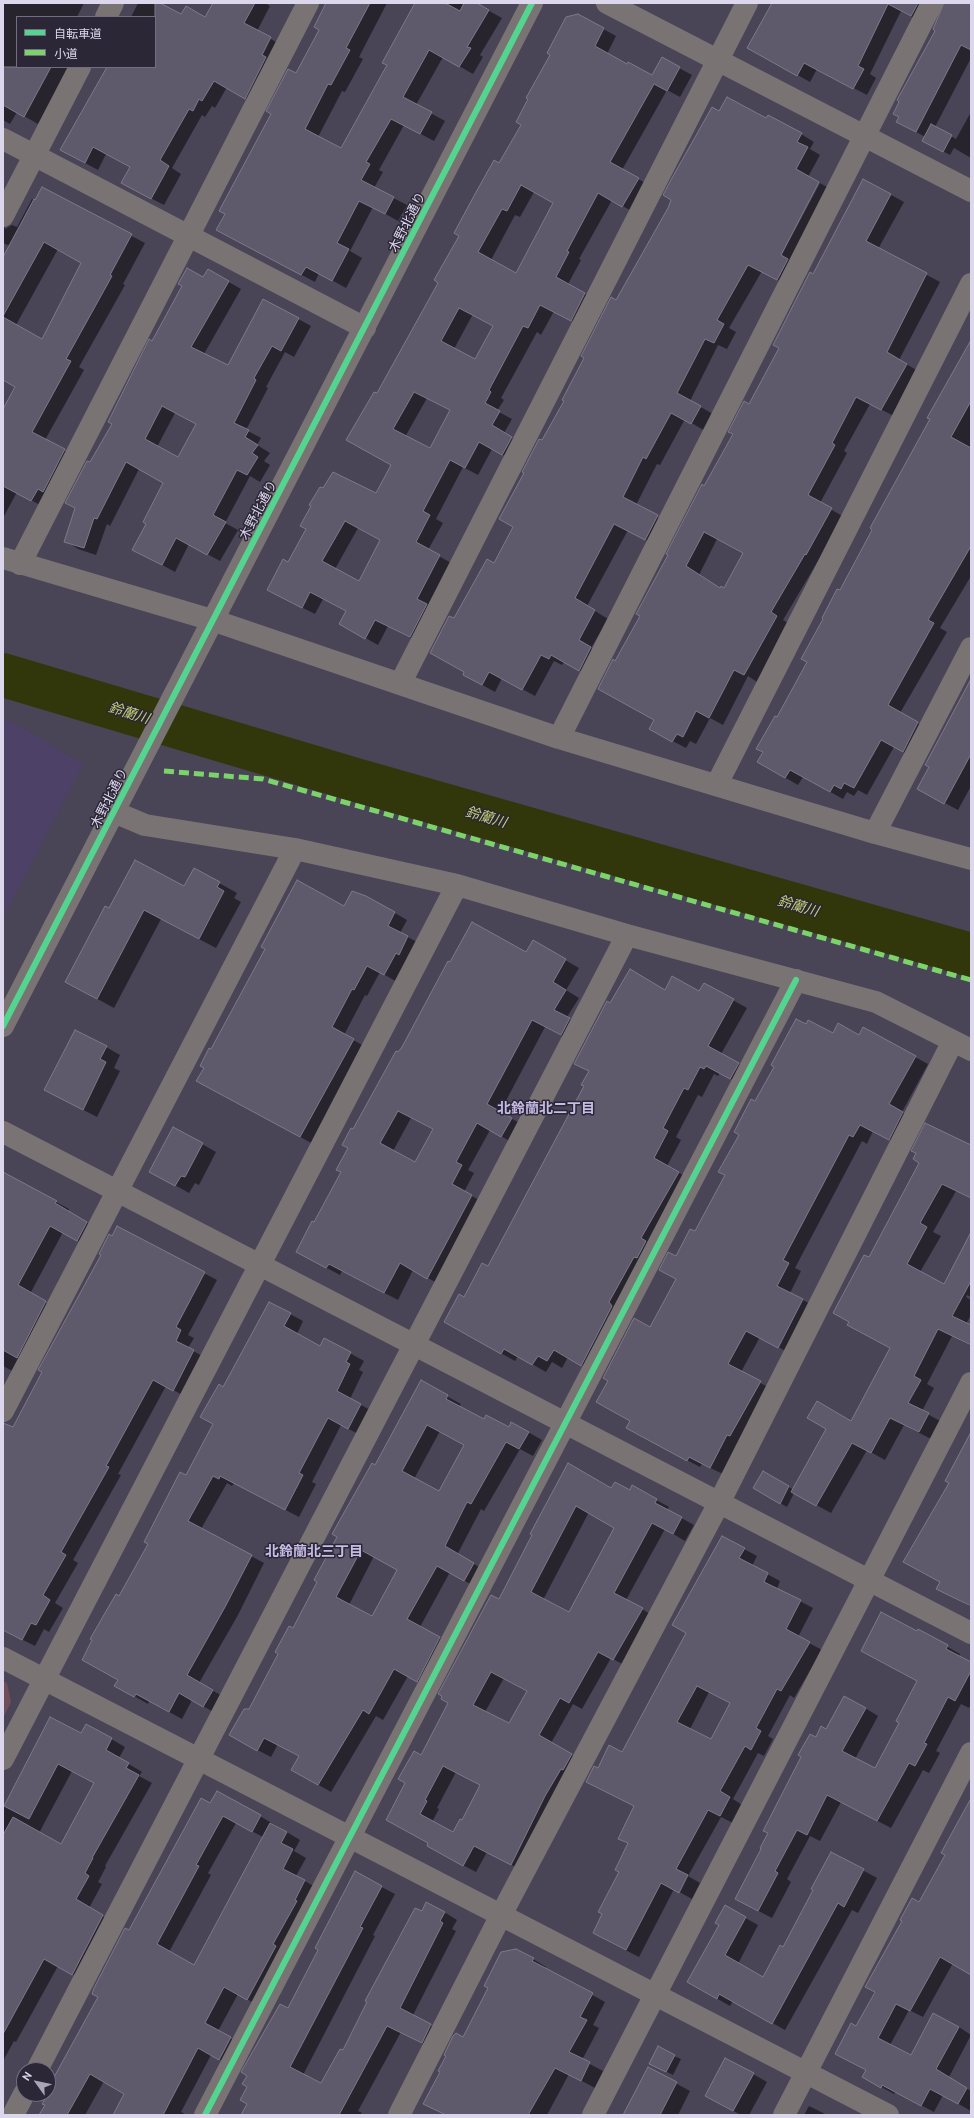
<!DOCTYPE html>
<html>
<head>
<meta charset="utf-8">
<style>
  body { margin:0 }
  #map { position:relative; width:974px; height:2118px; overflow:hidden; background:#4a4457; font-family:Ubuntu,"Noto Sans JP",sans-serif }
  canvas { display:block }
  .frame { position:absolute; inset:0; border:4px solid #ddd7ed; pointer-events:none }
  .legend { position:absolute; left:16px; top:16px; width:140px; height:52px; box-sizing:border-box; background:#2b2737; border:1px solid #726d80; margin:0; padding:5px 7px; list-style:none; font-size:12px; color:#ddd7ed }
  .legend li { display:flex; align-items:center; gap:8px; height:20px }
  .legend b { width:20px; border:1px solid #726d80 }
  .north { position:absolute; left:16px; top:2062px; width:40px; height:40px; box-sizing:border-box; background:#2b2737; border:1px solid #726d80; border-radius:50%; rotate:303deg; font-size:11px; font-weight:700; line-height:16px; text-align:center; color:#ddd7ed }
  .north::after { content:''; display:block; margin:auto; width:14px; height:18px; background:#aaa4b8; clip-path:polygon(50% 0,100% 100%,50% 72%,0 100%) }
</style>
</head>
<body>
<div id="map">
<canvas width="974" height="2118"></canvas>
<div class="frame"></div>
<ul class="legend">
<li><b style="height:5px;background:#53d58f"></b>自転車道</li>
<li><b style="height:5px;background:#7cd36c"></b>小道</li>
</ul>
<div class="north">N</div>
</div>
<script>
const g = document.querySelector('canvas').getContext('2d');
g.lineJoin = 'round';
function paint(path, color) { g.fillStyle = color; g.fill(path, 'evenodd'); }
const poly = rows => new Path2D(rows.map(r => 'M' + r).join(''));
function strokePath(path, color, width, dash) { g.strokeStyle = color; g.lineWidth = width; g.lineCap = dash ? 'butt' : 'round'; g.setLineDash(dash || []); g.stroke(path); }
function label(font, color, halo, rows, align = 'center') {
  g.font = font + ' Ubuntu,"Noto Sans JP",sans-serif'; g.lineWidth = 3; g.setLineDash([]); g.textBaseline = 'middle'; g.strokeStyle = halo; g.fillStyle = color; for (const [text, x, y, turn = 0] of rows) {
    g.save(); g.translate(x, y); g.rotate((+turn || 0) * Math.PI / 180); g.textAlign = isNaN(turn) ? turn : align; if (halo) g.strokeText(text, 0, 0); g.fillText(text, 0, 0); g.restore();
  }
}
paint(poly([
  [3,720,16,724,83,764,3,918]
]), '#4d4167');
paint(poly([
  [3,1681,7,1683,11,1702,3,1718]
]), '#704d5b');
paint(poly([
  [3,3,84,3,77,17,17,17,17,67,68,67,38,124,17,112,10,124,3,120],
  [138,3,158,3,182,16,206,19,214,3,265,3,270,6,257,31,283,46,258,105,227,87,215,108,212,106,205,117,202,115,172,168,181,174,164,205,135,190,131,167,106,154,98,170,74,157,107,67,155,67,155,17,131,17],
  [328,3,387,3,359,57,363,59,345,92,342,91,318,137,342,150,388,65,417,3,475,3,502,18,480,55,483,57,473,74,443,57,416,105,445,121,434,141,404,125,379,170,383,172,374,188,407,205,398,221,373,207,350,251,362,258,346,288,319,273,315,282,217,230,320,29],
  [773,3,936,3,924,23,901,11,870,74,876,78,867,95,817,69,810,82,761,55],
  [945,3,971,3,971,58,935,127,956,139,971,112,971,158,954,148,950,155,923,141,925,137,898,121,936,30],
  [578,15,616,36,607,54,627,66,653,77,662,59,692,75,680,97,667,90,622,170,651,186,635,213,612,200,579,259,581,260,568,284,598,301,584,327,554,311,541,335,537,332,501,398,504,400,497,411,512,419,504,433,524,445,516,462,492,449,478,475,463,467,436,519,443,523,428,550,453,564,423,644,388,626,378,645,353,631,347,611,323,599,315,614,281,597,288,563,377,494,392,465,377,395,439,282],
  [534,192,554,202,517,274,491,260,515,215,520,217],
  [473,314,494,326,475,360,454,349],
  [427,398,451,410,430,449,405,437],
  [358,528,381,540,359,582,335,569],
  [720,113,767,120,801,134,814,142,810,149,820,155,808,177,778,259,779,260,820,183,832,190,790,287,762,271,729,328,736,332,727,349,718,345,690,401,713,414,705,431,685,419,660,465,657,464,636,505,670,524,659,547,628,530,587,606,608,619,591,648,603,656,592,678,564,662,562,665,554,661,535,696,502,678,495,692,477,682,466,672,454,620,495,564,514,527,542,442],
  [864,180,904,202,878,249,940,282,899,360,920,372,894,416,870,404,844,451,847,453,820,503,844,517,783,620,790,624,757,682,748,676,723,725,710,718,696,744,690,741,686,748,663,736,655,720,616,662,641,616,705,487,780,348,814,276],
  [717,539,744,553,725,589,721,589,699,575],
  [42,189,145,243,123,284,125,285,79,367,84,370,45,440,78,458,45,508,17,492,3,518,3,411,16,387,3,379,3,259,10,246,3,243,3,220,5,229,12,225,17,227,32,199,36,201],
  [58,249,83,263,43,340,16,325],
  [208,270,241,289,204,354,228,366,264,300,311,326,294,357,285,352,266,387,268,388,246,430,261,438,257,445,270,453,264,461,270,465,260,482,250,476,225,523,238,530,220,561,189,544,175,572,146,556,147,524,164,483,139,469,110,526,107,524,96,555,78,549,66,541,91,464,114,424,153,342,204,278],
  [175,413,197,424,178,459,157,447],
  [971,344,971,576,940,628,947,632,900,713,931,731,916,759,894,747,867,795,858,790,854,796,847,792,843,799,803,777,798,785,758,762,777,718,808,661,840,591],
  [971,682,971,786,958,810,932,796],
  [194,869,237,893,234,898,241,902,216,948,161,919,114,1008,83,991,109,910,185,887],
  [345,907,395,913,407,920,400,933,421,944,397,982,380,972,367,996,365,995,344,1035,366,1047,313,1144,210,1087,205,1067,211,1051],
  [534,942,579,968,566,990,579,998,567,1017,583,1026,574,1042,545,1027,500,1112,525,1126,515,1144,490,1130,468,1170,474,1173,464,1192,485,1203,441,1285,413,1270,398,1300,342,1271,340,1275,310,1259,314,1224,342,1172,353,1131,398,1054,527,954],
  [411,1118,434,1129,415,1163,393,1151],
  [704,984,747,1008,721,1054,752,1071,744,1086,720,1073,718,1076,714,1074,702,1097,698,1095,676,1137,681,1140,667,1166,692,1180,595,1373,568,1357,562,1368,552,1362,546,1372,518,1356,515,1361,459,1330,465,1298,488,1267,585,1086,611,1004,665,991,700,992],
  [806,1025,834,1035,860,1036,915,1057,928,1064,902,1112,915,1120,902,1146,873,1131,867,1144,862,1141,795,1268,801,1271,790,1293,816,1307,791,1354,760,1337,741,1372,773,1390,723,1474,702,1464,700,1467,640,1435,631,1421,651,1328,677,1279,676,1257,696,1233,726,1175,740,1135,755,1103],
  [106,1047,120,1055,114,1068,120,1071,97,1117,59,1097],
  [202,1144,216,1152,199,1185,195,1183,189,1193,164,1179],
  [971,1147,971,1198,956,1191,933,1232,941,1236,920,1272,959,1293,971,1234,971,1297,967,1295,966,1297,971,1300,971,1315,966,1324,971,1326,971,1346,952,1336,927,1384,934,1388,922,1411,942,1422,933,1440,904,1425,885,1460,867,1450,831,1513,794,1493,787,1507,754,1488,763,1472,794,1490,851,1422,891,1348,869,1258],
  [3,1173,69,1209,68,1212,100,1230,90,1248,63,1232,30,1294,58,1310,16,1373,3,1366],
  [118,1228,217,1280,188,1335,194,1338,188,1348,206,1358,186,1397,166,1386,118,1474,121,1475,73,1560,78,1563,55,1603,63,1608,49,1632,44,1629,35,1646,3,1630,3,1441,13,1428],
  [290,1314,303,1321,297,1334,321,1347,325,1339,364,1361,359,1370,363,1372,350,1399,374,1412,362,1436,341,1425,312,1482,316,1484,299,1517,234,1483,232,1486,227,1483,201,1529,264,1563,238,1615,199,1683,226,1698,217,1714,192,1700,182,1719,149,1701,148,1704,129,1693,119,1679,120,1597,214,1424,223,1388],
  [421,1382,461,1404,459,1407,485,1420,510,1428,512,1423,542,1440,533,1456,520,1449,484,1511,481,1509,457,1555,487,1571,477,1588,450,1572,420,1627,453,1645,430,1688,408,1676,383,1720,376,1716,331,1792,292,1770,300,1756,278,1744,271,1757,244,1743,249,1710,293,1629,376,1466],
  [440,1431,465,1445,439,1492,414,1479],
  [374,1556,398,1569,373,1617,349,1605],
  [971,1434,971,1607,938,1589,941,1582,950,1483],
  [568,1465,612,1489,630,1491,633,1487,669,1507,667,1510,694,1525,685,1541,665,1529,626,1600,654,1616,626,1666,611,1658,582,1709,573,1704,551,1743,584,1762,523,1871,487,1852,476,1872,440,1853,429,1843,399,1827,422,1756],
  [589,1512,616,1527,569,1614,543,1600],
  [504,1678,528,1691,510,1725,485,1712],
  [456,1772,481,1785,462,1821,453,1834,432,1822,439,1809,437,1808],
  [722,1537,757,1556,752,1566,780,1581,777,1589,813,1608,798,1637,822,1650,794,1698,790,1695,768,1736,773,1739,764,1756,758,1753,733,1799,742,1805,733,1823,721,1817,688,1876,700,1883,692,1899,674,1889,639,1957,606,1940,604,1914,629,1844,619,1838,635,1806,598,1770,623,1753,687,1633],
  [709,1692,731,1703,712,1740,690,1729],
  [918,1630,960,1654,959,1657,971,1663,971,1704,969,1708,961,1704,936,1751,940,1753,929,1773,923,1770,891,1828,841,1802,820,1841,810,1836,787,1879,791,1882,772,1918,749,1906,763,1848,816,1738,826,1730,865,1708,878,1716,855,1759,876,1770,901,1723,918,1681,862,1651,917,1632],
  [51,1718,82,1735,87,1725,125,1747,119,1758,142,1772,139,1776,152,1783,105,1866,106,1867,98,1882,102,1884,89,1908,116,1924,86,1982,58,1966,16,2042,14,2041,3,2061,3,1807],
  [72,1771,95,1783,62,1846,39,1833],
  [971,1797,971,1974,953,1963,923,2017,909,2010,890,2045,911,2057,959,2027,971,2035,949,2077,971,2091,971,2111,943,2095,934,2112,896,2092,894,2094,863,2077,867,2070,856,2027,946,1855,942,1852],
  [211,1804,260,1816,300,1840,294,1851,306,1858,296,1876,317,1888,261,2007,238,1994,218,2031,244,2046,233,2067,211,2055,181,2112,187,2115,114,2115,126,2093,104,2081,85,2115,41,2115,50,2093,48,2090,99,1997,129,1931],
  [236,1823,263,1837,194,1966,169,1952,211,1875,208,1873],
  [831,1853,877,1878,858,1913,852,1910,785,2030,733,2001,730,2006,688,1982,720,1925,726,1907,758,1925,738,1964,763,1978,783,1948,815,1890],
  [355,1873,395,1894,373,1935,375,1936,303,2075,321,2085,343,2052,422,1913,444,1912,457,1920,452,1929,456,1931,413,2015,443,2033,435,2050,401,2032,358,2111,362,2113,360,2115,242,2115,289,2010],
  [533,1959,546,1967,545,1969,605,2002,593,2025,599,2028,582,2060,603,2071,595,2088,569,2074,547,2115,446,2115,425,2103,447,2056],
  [674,2056,681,2059,673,2075,657,2067],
  [648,2068,690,2091,678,2115,624,2115],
  [753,2074,767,2082,749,2115,741,2115,720,2104],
  [809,2106,827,2115,804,2115]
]), '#0007');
strokePath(poly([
  [3,675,356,780,971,955]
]), '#32370b', 44);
const building = poly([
  [155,3,160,3,181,14,186,6,205,17,213,3,255,3,244,23,271,37,262,55,266,57,245,99,214,81,202,101,199,99,193,111,189,109,160,160,169,166,151,199,121,183,130,167,93,147,85,163,60,150,107,67,155,67,155,3],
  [326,3,370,3,346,48,350,50,331,85,328,84,305,129,341,148,387,65,382,63,415,3,445,3,460,11,464,3,477,3,489,10,467,47,471,48,459,67,429,50,403,97,432,112,420,134,391,119,366,162,370,164,361,180,394,197,385,214,359,201,337,243,349,249,332,281,306,267,301,275,216,230,225,214,219,211,271,114,266,111,288,69,296,73,319,30,314,27,326,3],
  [772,3,918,3,911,16,888,4,858,66,864,69,853,89,804,63,797,76,747,48,772,3],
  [944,3,971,3,971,50,961,45,916,132,896,122,899,117,893,114,899,102,897,100,935,31,933,29,944,3],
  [578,14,604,28,595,46,627,64,628,62,652,75,662,57,680,67,667,91,654,84,610,162,639,178,622,207,598,193,567,251,569,252,556,277,585,293,571,321,540,305,528,328,523,326,489,390,491,392,485,403,500,411,492,425,512,437,502,455,479,442,465,468,450,460,423,511,430,515,416,542,440,555,417,599,427,604,410,637,375,620,365,639,339,624,346,611,310,592,302,608,267,590,283,559,288,562,306,529,300,526,311,506,309,505,320,487,323,488,333,472,376,493,391,465,346,440,374,392,377,393,438,283,434,280,459,236,454,233,475,194,494,160,499,163,521,125,516,122,528,99,526,98,550,55,547,53,566,17,578,14],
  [521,185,553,203,516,273,478,252,502,209,507,211,521,185],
  [459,308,493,326,475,359,441,341,459,308],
  [414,392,450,410,430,448,393,429,414,392],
  [345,521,380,540,359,581,322,561,345,521],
  [3,67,51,67,24,117,3,105,3,67],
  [727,97,766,118,768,115,802,133,797,142,808,147,796,169,819,182,781,255,788,259,777,280,748,265,717,320,724,324,714,343,705,339,677,393,701,406,691,424,671,413,646,459,643,457,623,497,658,515,645,540,614,524,575,598,595,610,579,640,591,647,579,671,551,655,549,659,541,655,522,690,489,672,482,685,463,675,464,672,430,653,449,616,454,618,487,559,494,563,513,527,499,519,524,473,522,472,539,439,542,440,564,401,562,400,584,358,581,356,611,297,616,300,668,208,671,200,663,195,672,178,712,107,719,111,727,97],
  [931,124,952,135,943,152,922,141,931,124],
  [863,179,891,194,866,241,927,273,887,352,907,364,881,410,856,397,832,443,835,445,808,495,832,508,806,555,805,554,771,612,777,616,744,675,734,670,709,718,696,711,683,737,677,734,672,742,649,729,654,720,598,689,613,659,615,661,640,616,636,614,668,555,666,554,702,484,704,486,733,434,728,432,744,401,749,404,779,348,773,345,810,272,813,274,863,179],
  [704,532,743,553,724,588,721,586,720,588,686,566,704,532],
  [42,187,132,234,110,275,112,276,66,359,71,361,32,432,65,449,43,492,38,489,31,501,3,486,3,409,15,387,3,380,3,317,42,339,81,263,44,242,3,316,3,257,34,199,35,200,42,187],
  [187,268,203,277,208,269,229,281,191,347,228,365,263,299,299,318,281,351,272,346,254,378,256,380,234,423,249,430,245,437,258,445,252,453,258,457,247,475,237,470,213,515,226,522,207,555,176,538,162,565,132,550,146,524,143,522,163,483,126,462,97,519,94,518,84,548,64,542,75,508,65,503,87,461,90,462,112,424,108,422,149,339,152,341,182,286,178,284,187,268],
  [162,406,196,424,178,457,145,439,162,406],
  [971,340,971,401,951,437,971,448,971,546,928,620,934,623,888,705,918,722,903,752,881,740,854,788,844,783,841,789,834,785,830,792,790,770,785,778,757,762,763,752,756,749,775,716,777,717,807,662,801,659,823,619,822,618,837,589,840,590,872,530,870,528,930,419,927,418,971,340],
  [971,679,971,754,944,804,917,789,929,767,925,765,971,679],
  [135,860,184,886,194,868,220,882,217,887,224,891,199,939,144,910,97,999,65,982,105,906,109,908,135,860],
  [297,880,344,906,352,891,366,896,395,912,388,926,408,936,399,955,396,953,384,975,367,966,354,990,352,989,332,1027,354,1039,300,1137,196,1081,204,1068,200,1066,209,1048,211,1049,265,949,261,947,297,880],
  [472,922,526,952,533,940,566,959,553,982,566,990,554,1010,570,1018,561,1035,532,1020,487,1104,512,1118,501,1137,477,1123,456,1162,462,1165,452,1184,472,1195,427,1279,400,1263,384,1293,329,1264,326,1268,296,1252,312,1221,314,1222,341,1172,336,1170,348,1148,342,1145,351,1128,353,1129,396,1051,398,1052,402,1047,448,961,450,962,472,922],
  [398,1111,433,1129,415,1162,380,1143,398,1111],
  [630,969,665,990,672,976,699,991,704,983,734,999,708,1046,739,1063,730,1079,706,1066,704,1069,700,1067,688,1090,684,1088,663,1128,668,1131,654,1158,679,1172,641,1238,646,1241,637,1258,634,1257,609,1302,612,1306,581,1366,554,1350,547,1361,538,1356,532,1365,504,1349,501,1354,444,1322,459,1294,464,1297,482,1263,488,1266,584,1086,581,1085,589,1071,574,1064,607,1001,610,1003,630,969],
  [796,1019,806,1024,808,1020,833,1033,838,1023,859,1035,863,1027,916,1056,889,1104,903,1112,889,1140,860,1125,853,1137,849,1135,783,1260,789,1263,777,1286,803,1299,778,1348,746,1331,728,1364,761,1381,730,1436,727,1435,710,1468,689,1457,687,1461,626,1428,630,1421,596,1402,608,1381,603,1378,634,1318,650,1327,676,1279,659,1270,668,1252,676,1256,690,1229,695,1231,725,1175,718,1172,739,1135,734,1132,751,1099,755,1101,774,1067,771,1065,796,1019],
  [75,1030,107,1046,100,1059,106,1062,83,1110,44,1090,75,1030],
  [925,1123,971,1145,971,1198,942,1184,920,1223,927,1227,907,1264,944,1284,971,1232,971,1281,952,1316,971,1325,971,1345,938,1329,914,1376,921,1380,908,1403,929,1413,919,1432,890,1418,871,1453,852,1443,816,1506,791,1492,826,1429,807,1418,817,1401,851,1421,890,1348,847,1325,849,1322,833,1313,864,1255,869,1257,919,1163,913,1159,916,1153,911,1151,925,1123],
  [173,1127,203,1143,185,1177,181,1176,175,1186,149,1172,173,1127],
  [3,1172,57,1201,55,1203,87,1222,77,1241,50,1226,18,1285,46,1301,17,1358,3,1350,3,1172],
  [117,1226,205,1272,176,1327,181,1330,176,1341,194,1350,173,1391,153,1380,106,1466,109,1467,61,1552,66,1555,43,1595,50,1600,36,1625,31,1623,22,1640,3,1630,3,1423,13,1427,42,1372,38,1370,101,1255,99,1254,109,1234,112,1236,117,1226],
  [269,1302,291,1313,284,1326,320,1346,324,1338,351,1352,346,1362,350,1364,337,1391,361,1404,348,1429,328,1418,299,1473,303,1475,285,1510,220,1476,219,1479,213,1476,188,1521,252,1555,225,1607,187,1675,213,1690,203,1707,179,1693,169,1712,136,1694,134,1697,114,1686,118,1680,82,1660,92,1640,90,1639,116,1594,119,1596,148,1544,144,1542,180,1472,186,1475,213,1424,200,1417,219,1384,223,1387,269,1302],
  [421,1380,448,1395,446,1399,484,1419,486,1415,509,1427,511,1422,529,1432,519,1449,506,1442,471,1504,467,1502,445,1546,474,1563,464,1581,437,1566,407,1619,440,1637,417,1682,394,1669,369,1714,363,1710,318,1785,291,1770,299,1756,264,1738,257,1751,229,1735,244,1709,249,1709,278,1654,275,1652,289,1626,293,1628,317,1582,314,1580,337,1537,332,1534,372,1463,375,1465,421,1380],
  [427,1425,464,1445,439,1491,402,1471,427,1425],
  [361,1550,397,1570,372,1616,336,1597,361,1550],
  [971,1432,971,1606,936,1589,940,1582,903,1562,949,1483,945,1481,971,1432],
  [568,1463,611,1488,615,1482,630,1490,632,1485,657,1499,655,1503,682,1517,673,1534,652,1523,614,1593,643,1608,613,1660,598,1652,569,1703,560,1698,539,1735,572,1754,563,1770,561,1769,545,1796,511,1865,474,1846,463,1866,427,1846,428,1843,386,1820,405,1783,398,1779,414,1751,421,1755,448,1703,441,1699,442,1696,438,1694,491,1595,499,1599,532,1535,530,1534,568,1463],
  [576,1506,614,1528,569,1612,531,1592,576,1506],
  [491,1672,527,1691,509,1723,473,1705,491,1672],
  [443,1766,480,1785,462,1820,460,1819,453,1832,420,1814,427,1801,425,1800,443,1766],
  [763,1471,789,1486,780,1504,753,1488,763,1471],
  [722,1536,745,1548,739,1558,768,1573,764,1582,801,1600,786,1629,810,1642,781,1691,777,1689,756,1728,761,1731,751,1750,745,1746,720,1791,730,1797,720,1816,708,1810,676,1869,688,1875,679,1893,661,1883,626,1950,593,1933,602,1914,598,1912,619,1872,615,1870,628,1843,618,1839,634,1806,586,1782,594,1766,598,1768,609,1745,622,1752,686,1633,672,1625,722,1536],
  [697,1686,730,1703,711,1739,677,1722,697,1686],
  [881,1612,917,1631,918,1629,948,1645,946,1649,971,1662,971,1671,955,1701,948,1697,924,1743,927,1744,915,1766,909,1763,877,1821,827,1795,807,1835,797,1830,775,1871,778,1873,758,1911,735,1899,761,1849,760,1848,768,1833,763,1831,801,1757,798,1755,810,1734,816,1737,821,1726,826,1729,844,1696,866,1708,842,1751,875,1768,899,1723,896,1721,917,1681,861,1651,881,1612],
  [50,1717,81,1733,86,1724,112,1738,106,1750,129,1763,126,1768,139,1775,92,1858,93,1858,85,1873,89,1876,76,1899,103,1915,72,1975,44,1959,3,2034,3,1835,13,1817,61,1844,94,1783,58,1764,29,1819,4,1806,50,1717],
  [217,1791,261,1815,252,1832,223,1816,196,1865,199,1866,157,1944,194,1965,270,1823,287,1832,281,1843,293,1849,283,1869,305,1880,295,1900,297,1901,273,1944,276,1946,247,2000,224,1987,205,2023,231,2037,219,2060,198,2048,163,2115,113,2115,124,2094,90,2074,67,2115,39,2115,45,2105,42,2104,48,2094,48,2088,98,1997,92,1994,94,1988,125,1928,129,1930,201,1798,210,1803,217,1791],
  [971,1798,971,1975,940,1957,910,2011,896,2004,878,2038,911,2055,933,2013,959,2027,936,2069,967,2088,958,2104,930,2089,921,2106,882,2085,881,2088,862,2077,866,2070,835,2054,851,2023,856,2026,875,1992,865,1987,902,1921,900,1920,912,1898,919,1902,945,1855,941,1853,971,1798],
  [831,1852,864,1869,844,1907,838,1903,772,2024,719,1994,717,1999,687,1982,719,1925,715,1923,725,1905,746,1917,725,1955,763,1977,780,1945,783,1947,813,1890,811,1889,831,1852],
  [355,1871,382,1886,360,1927,363,1928,290,2067,321,2083,340,2049,343,2050,367,2002,365,2001,415,1908,422,1911,426,1902,445,1912,440,1921,443,1923,400,2008,431,2024,422,2043,387,2026,339,2115,241,2115,247,2104,240,2100,247,2087,242,2084,247,2076,241,2072,280,2004,288,2008,318,1950,315,1948,355,1871],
  [516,1949,534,1958,532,1961,593,1993,580,2017,587,2020,569,2052,590,2062,581,2081,555,2068,528,2115,446,2115,423,2104,440,2072,438,2071,446,2056,444,2055,453,2036,456,2033,463,2037,488,1988,484,1986,501,1952,516,1949],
  [658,2046,675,2055,666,2072,649,2064,658,2046],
  [725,2058,754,2073,733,2111,705,2096,725,2058],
  [648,2067,677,2082,660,2115,623,2115,648,2067]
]);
paint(building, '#5f596c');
strokePath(building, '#7e7989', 1);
strokePath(poly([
  [607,3,971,191],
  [106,17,113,3],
  [3,139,365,328],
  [3,216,80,67],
  [3,558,212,620,559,738,875,833,971,859],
  [20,564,308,3],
  [400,684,747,3],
  [559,738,932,3],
  [717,784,971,284],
  [114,812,145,825,295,849,457,885,627,935,876,1002,971,1050],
  [875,833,971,648],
  [3,1132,971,1633],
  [3,1411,295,849],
  [3,1658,888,2115],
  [3,1759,457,885],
  [37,2070,627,935],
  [13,2115,24,2094],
  [205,2115,796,980],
  [399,2115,501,1915,719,1503,953,1041],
  [593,2115,971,1383],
  [784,2115,971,1753]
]), '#797374', 22);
strokePath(poly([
  [3,1026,532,3]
]), '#797374', 22);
strokePath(poly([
  [164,771,263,779,971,980]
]), '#7cd36c', 5, [10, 5]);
strokePath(poly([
  [3,1026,532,3],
  [205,2115,796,980]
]), '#53d58f', 6);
label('13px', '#ddd7ed', '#2b2737', [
  ["木野北通り",407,222,-63],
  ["木野北通り",258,510,-62],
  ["木野北通り",109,798,-63]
]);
label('italic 14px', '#c1d076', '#2b2737', [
  ["鈴蘭川",129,713,17],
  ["鈴蘭川",486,817,16],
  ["鈴蘭川",798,906,16]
]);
label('bold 14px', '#c7bce6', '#2b2737', [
  ["北鈴蘭北二丁目",546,1108],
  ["北鈴蘭北三丁目",314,1551]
]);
</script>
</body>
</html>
